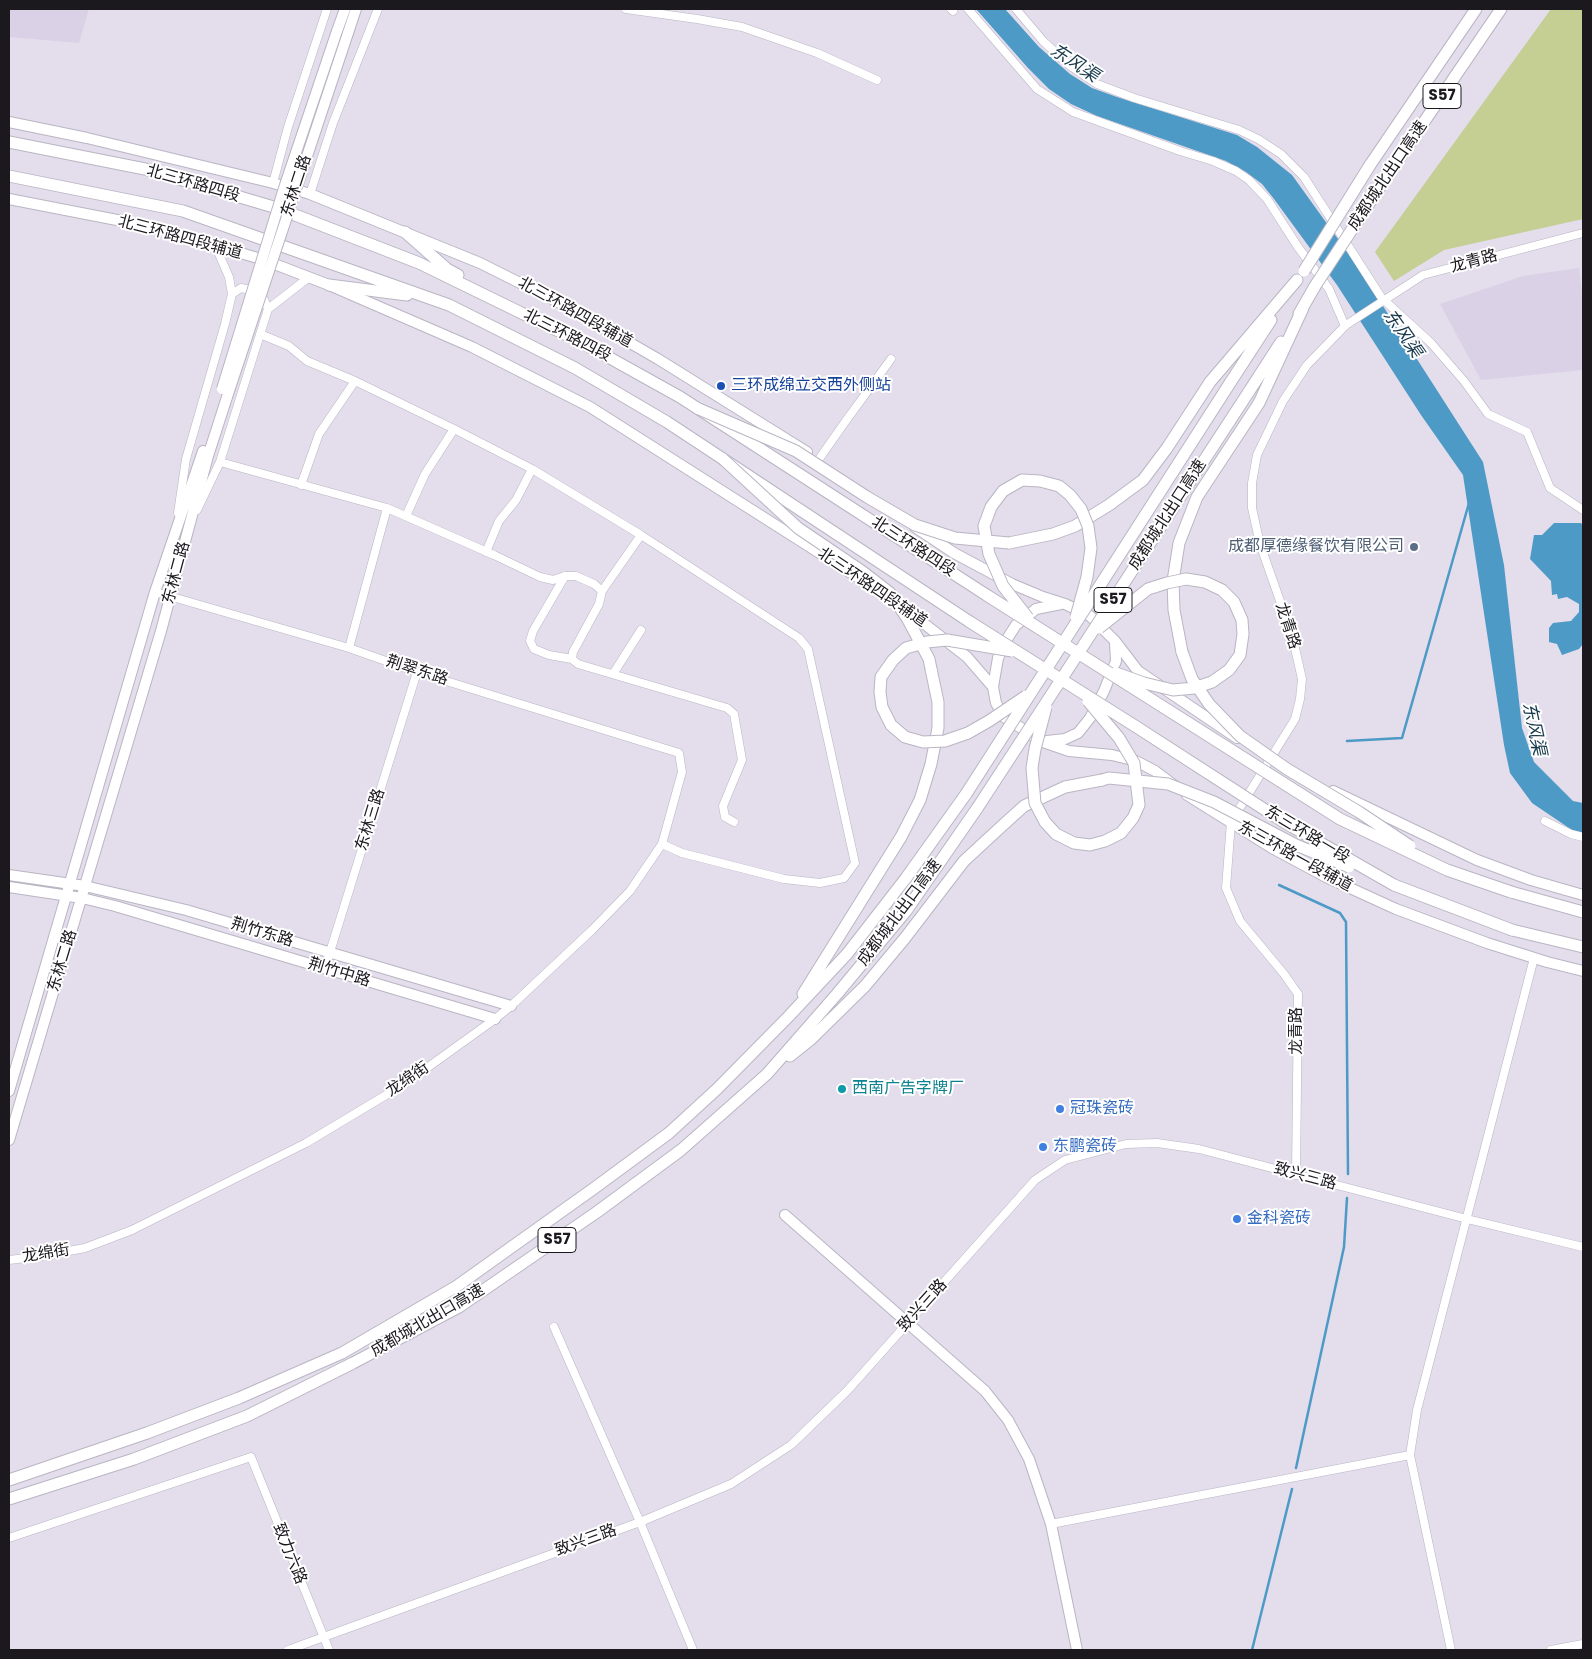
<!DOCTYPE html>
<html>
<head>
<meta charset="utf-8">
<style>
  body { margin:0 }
  #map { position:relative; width:1592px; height:1659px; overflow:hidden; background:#e3ddec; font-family:Poppins,sans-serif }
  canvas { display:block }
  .frame { position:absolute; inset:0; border:10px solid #1b181e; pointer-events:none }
</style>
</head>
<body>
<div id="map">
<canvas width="1592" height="1659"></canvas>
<div class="frame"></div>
</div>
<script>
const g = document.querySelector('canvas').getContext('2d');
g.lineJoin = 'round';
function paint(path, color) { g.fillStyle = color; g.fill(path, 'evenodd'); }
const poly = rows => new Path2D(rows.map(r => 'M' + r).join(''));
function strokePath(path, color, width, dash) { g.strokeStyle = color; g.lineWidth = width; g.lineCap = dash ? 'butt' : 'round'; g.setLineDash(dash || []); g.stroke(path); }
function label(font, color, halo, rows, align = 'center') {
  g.font = font + ' Poppins,"Noto Sans SC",sans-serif'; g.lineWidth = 4; g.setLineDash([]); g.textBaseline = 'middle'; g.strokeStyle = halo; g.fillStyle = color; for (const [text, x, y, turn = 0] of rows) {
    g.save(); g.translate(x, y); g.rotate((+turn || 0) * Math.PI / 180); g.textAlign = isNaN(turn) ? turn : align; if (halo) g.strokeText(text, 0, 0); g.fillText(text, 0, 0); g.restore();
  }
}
paint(poly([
  [9,9,89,9,79,43,9,37],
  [1579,268,1583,304,1583,370,1481,380,1440,304,1523,276]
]), '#dad1e7');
paint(poly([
  [1551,9,1583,9,1583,219,1444,250,1394,281,1375,252]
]), '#c5ce93');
paint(poly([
  [976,9,1005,9,1039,47,1070,74,1092,88,1117,97,1237,135,1257,147,1292,175,1356,264,1483,462,1504,565,1522,728,1534,762,1573,801,1583,803,1583,833,1572,830,1532,803,1510,773,1504,745,1463,475,1421,415,1337,285,1274,199,1262,184,1246,172,1226,161,1097,116,1071,104,1049,89,1028,68],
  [1554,523,1581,523,1583,526,1583,644,1579,649,1562,655,1557,644,1549,642,1549,628,1553,623,1571,621,1579,612,1579,604,1567,597,1558,599,1557,594,1552,595,1551,581,1530,559,1534,535,1542,535]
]), '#4e9ac6');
strokePath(poly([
  [1347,741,1402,738,1469,503],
  [1279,885,1340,913,1346,922,1348,1174],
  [1296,1468,1344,1247,1347,1198],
  [1252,1650,1292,1489]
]), '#4e9ac6', 2.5);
const minor = poly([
  [626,9,697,19,742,27,817,53,877,80],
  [951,9,953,11],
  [968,9,1037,89,1073,112,1180,151,1213,161,1236,171,1249,180,1267,199,1298,247,1329,289,1345,326],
  [1016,9,1043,41,1069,65,1097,84,1134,98,1239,130,1258,139,1281,154,1304,177,1383,300],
  [273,183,288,127,327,9],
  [310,194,333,123,378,9],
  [232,294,241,288,256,291,262,295,268,309],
  [1384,300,1431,343,1464,381,1488,414,1527,432,1550,488,1583,510],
  [260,334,289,346,307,361,355,381],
  [819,459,845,422,891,359],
  [220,462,387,508,349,648],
  [301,485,319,434,355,381,454,429,532,469,641,535,799,638,808,649,855,863,844,878,820,883,784,879,682,853,662,844],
  [387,508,494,555,540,577,553,580,565,576,576,576,594,584,602,591,599,604,573,652,572,659,578,664,727,708,734,714,742,760,723,806,725,817,734,822],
  [197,510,220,462,268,309,308,278],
  [178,513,186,459,225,324,232,294,229,277,215,245],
  [406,516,425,474,454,429],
  [486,552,499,521,516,500,532,469],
  [565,576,533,631,530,641,534,649,549,655,572,659],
  [602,591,641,535],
  [613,674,641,630],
  [1545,821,1571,834,1583,837],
  [325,968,417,672],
  [1296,1175,1298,994,1284,974,1240,921,1226,888,1231,822,1295,719,1300,699,1302,679,1292,635,1260,544,1252,508,1252,483,1257,455,1283,401,1307,365,1346,325,1423,275,1583,233],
  [9,1260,42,1256,85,1248,132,1230,306,1143,406,1083,495,1019,511,1006,592,930,630,891,662,844,682,772,679,753,417,672,349,648,155,592],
  [554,1327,640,1522,693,1650],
  [1051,1524,1410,1455],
  [9,1538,251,1457,329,1650],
  [288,1650,640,1522,731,1484,791,1445,847,1391,1035,1180,1065,1160,1126,1144,1157,1143,1199,1149,1467,1219,1583,1247],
  [1451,1650,1410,1455,1417,1410,1534,958],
  [1551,1650,1583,1644]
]);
const major = poly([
  [337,31,345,9],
  [348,33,356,9],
  [9,122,87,138,273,183,310,194,480,263,566,306,658,359,807,452],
  [9,199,158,228,264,260,329,285,472,347,590,407,884,594],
  [915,527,954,553,1012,584,1043,597,1065,604,1090,616,1115,641,1138,671,1237,738],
  [900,605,967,657,993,687,996,703,1004,717,1043,742,1069,751,1112,755,1136,761,1155,771,1175,786],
  [993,687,998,658,1007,639,1016,625,1036,609,1061,604],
  [1047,741,1065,739,1078,733,1090,718,1104,691,1116,661,1115,643],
  [1333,791,1477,860,1531,880,1583,895],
  [1187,795,1272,848,1326,877,1396,909,1487,943,1547,962,1583,971],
  [9,875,85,886,186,910,511,1006],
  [9,887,82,898,115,906,495,1019],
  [9,1091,155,592,203,451],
  [9,1140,161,631,208,456,227,397],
  [785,1215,985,1391,1008,1420,1029,1459,1051,1524,1077,1650]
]);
const highway = poly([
  [9,142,145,169,277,208,419,263,583,343,680,397,988,596],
  [1370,165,1476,9],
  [9,176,183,211,449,305,575,368,667,422,970,622],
  [1383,182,1501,9],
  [405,232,447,269,458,275],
  [329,285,407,295],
  [1299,314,1315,286],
  [1230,383,1271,320],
  [1248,393,1281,342],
  [1009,543,1053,534,1075,526,1109,505,1143,480,1167,448,1210,382,1297,280],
  [1182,652,1174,610,1173,581,1179,543,1197,497,1259,403,1303,308],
  [1511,892,1583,912],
  [1512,930,1583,947],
  [803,994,901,837,920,800,931,764,938,728,938,702,931,669],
  [790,1056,810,1040,865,986,905,938,964,861,1003,825,1024,806,1065,787,1102,780],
  [9,1480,147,1433,239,1398,342,1353,457,1286,593,1189,669,1133,717,1089,789,1016,847,954,906,878,966,794],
  [9,1499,134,1459,247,1416,353,1363,459,1307,597,1212,681,1150,767,1074,837,994,906,911,978,807]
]);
strokePath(minor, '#bab5c3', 9);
strokePath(major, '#bab5c3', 12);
strokePath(highway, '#bab5c3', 13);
strokePath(minor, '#fff', 8);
strokePath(major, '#fff', 10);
strokePath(highway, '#fff', 11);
const majorBridge = poly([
  [222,389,285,185,337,31],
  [227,397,348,33]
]);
const highwayBridge = poly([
  [1304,271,1370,165],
  [1315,286,1383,182],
  [699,409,796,451,867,497,915,525,955,538,1009,543],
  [723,459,798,528,863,572,890,593,907,618,929,659,931,669],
  [988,596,1340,819,1447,870,1511,892],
  [1028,618,1003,586,989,554,984,526,991,507,1003,491,1022,480,1040,481,1059,486,1070,495,1081,509,1088,526,1091,548,1087,577,1076,617],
  [970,622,1135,726,1284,822,1394,885,1512,930],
  [1099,628,1148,589,1167,583,1186,579,1205,582,1222,590,1234,602,1242,620,1243,634,1240,655,1229,670,1212,682,1194,688,1173,690,1144,683,1116,673],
  [1012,651,947,640,927,642,906,648,893,660,881,677,880,692,882,707,891,725,905,737,923,742,945,741,968,733,989,721,1026,696],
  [1182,652,1192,679,1209,704,1240,736,1287,769,1359,812,1410,846],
  [1046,707,1035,749,1032,768,1035,803,1045,822,1056,834,1074,843,1090,845,1105,841,1121,833,1133,818,1139,805,1134,763,1119,738,1088,701],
  [1102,780,1109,778,1168,784,1214,802,1296,845,1349,867],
  [966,794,1230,383],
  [978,807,1248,393]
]);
strokePath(majorBridge, '#bab5c3', 12, []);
strokePath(highwayBridge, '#bab5c3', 13, []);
strokePath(majorBridge, '#fff', 10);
strokePath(highwayBridge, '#fff', 11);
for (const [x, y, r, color] of [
  [721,386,5,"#1a4fb4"],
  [1414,547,5,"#5c6f8a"],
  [842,1089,5,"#0f9aa8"],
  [1060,1109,5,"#3f7fe0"],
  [1043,1147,5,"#3f7fe0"],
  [1237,1219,5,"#3f7fe0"]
]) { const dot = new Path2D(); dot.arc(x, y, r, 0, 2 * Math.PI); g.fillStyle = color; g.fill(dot); strokePath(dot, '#fff', 2); }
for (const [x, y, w] of [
  [1442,96,38],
  [1113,600,38],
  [557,1240,38]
]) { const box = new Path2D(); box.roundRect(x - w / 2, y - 12.5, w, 25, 4); g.fillStyle = '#fff'; g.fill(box); strokePath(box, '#1b181e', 1); }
label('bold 15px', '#1b181e', null, [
  ["S57",1442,96],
  ["S57",1113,600],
  ["S57",557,1240]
]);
label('16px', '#1b181e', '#fff', [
  ["成都城北出口高速",1388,176,-56],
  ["北三环路四段",193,184,16],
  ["东林二路",297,186,-72],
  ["北三环路四段辅道",180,238,15],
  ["龙青路",1474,262,-15],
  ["北三环路四段辅道",575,313,29],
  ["北三环路四段",567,336,27],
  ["成都城北出口高速",1168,515,-57],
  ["北三环路四段",913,547,33],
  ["东林二路",177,573,-75],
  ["北三环路四段辅道",872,588,34],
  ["龙青路",1287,626,72],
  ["荆翠东路",417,671,18],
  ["东林三路",371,820,-73],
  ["东三环路一段",1307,835,31],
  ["东三环路一段辅道",1295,857,29],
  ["成都城北出口高速",900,913,-53],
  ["荆竹东路",262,933,17],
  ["东林二路",63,961,-73],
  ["荆竹中路",339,973,17],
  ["龙青路",1297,1031,-90],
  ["龙绵街",408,1080,-34],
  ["致兴三路",1305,1177,15],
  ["龙绵街",46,1254,-9],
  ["致兴三路",923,1306,-48],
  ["成都城北出口高速",428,1321,-30],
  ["致兴三路",586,1541,-20],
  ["致力六路",289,1554,68]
]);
label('16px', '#164399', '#fff', [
  ["三环成绵立交西外侧站",731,386]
], 'left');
label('16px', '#4e5e75', '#fff', [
  ["成都厚德缘餐饮有限公司",1404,547]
], 'right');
label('16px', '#0d838f', '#fff', [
  ["西南广告字牌厂",852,1089]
], 'left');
label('16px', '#366cbe', '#fff', [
  ["冠珠瓷砖",1070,1109],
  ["东鹏瓷砖",1053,1147],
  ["金科瓷砖",1247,1219]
], 'left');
label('italic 18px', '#183a4d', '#fff', [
  ["东风渠",1074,64,33],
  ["东风渠",1402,334,55],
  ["东风渠",1533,729,78]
]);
</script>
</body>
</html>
